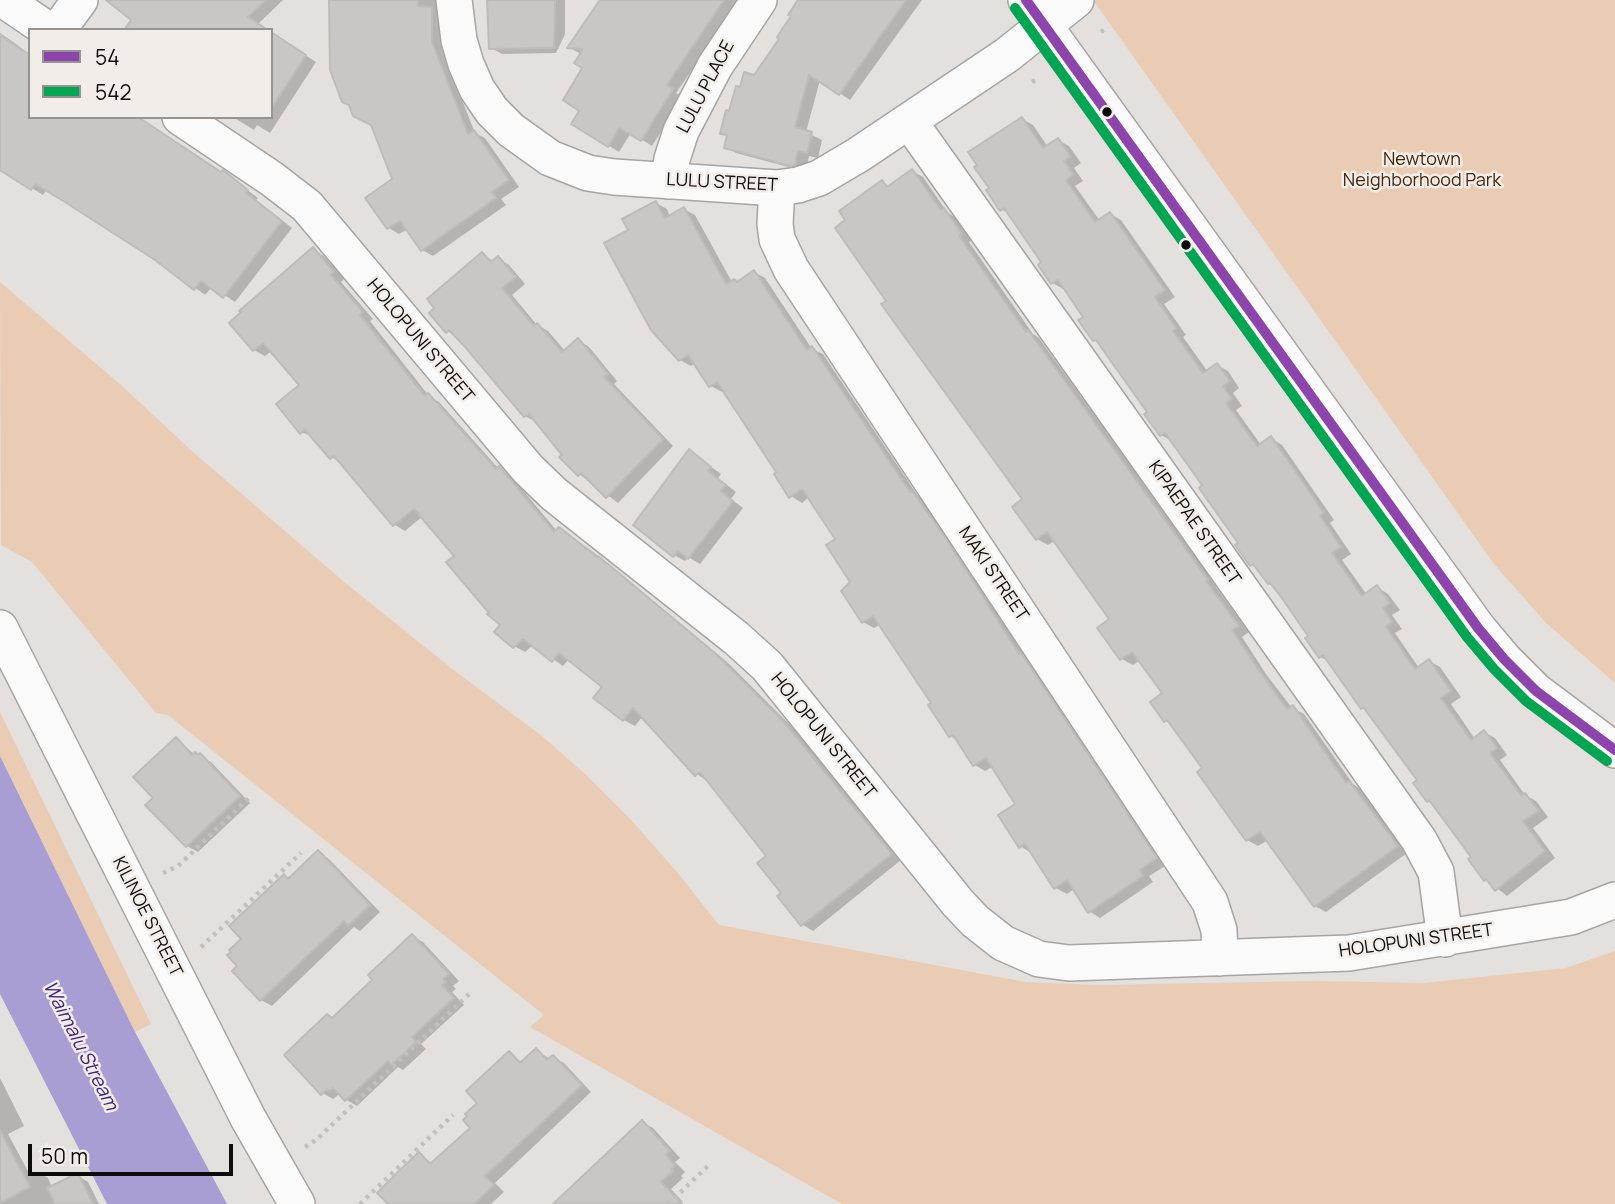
<!DOCTYPE html>
<html>
<head>
<meta charset="utf-8">
<style>
  body { margin:0 }
  #map { position:relative; width:1615px; height:1204px; overflow:hidden; background:#e3e0de; font-family:Manrope,sans-serif }
  canvas { display:block }
  .legend { position:absolute; left:28px; top:28px; width:245px; height:91px; box-sizing:border-box; background:#f3ede9; border:2px solid #979390; margin:0; padding:9px 12px; list-style:none; font-size:21px; color:#0d0c0a }
  .legend li { display:flex; align-items:center; gap:14px; height:35px }
  .legend b { width:35px; border:2px solid #979390 }
  .scale { position:absolute; left:28px; top:1144px; width:205px; height:32px; box-sizing:border-box; border:4px solid #0d0c0a; border-top:0; padding-left:9px; font-size:21px; line-height:24px; white-space:nowrap; color:#0d0c0a; -webkit-text-stroke:5px #f3ede9; paint-order:stroke }
</style>
</head>
<body>
<div id="map">
<canvas width="1615" height="1204"></canvas>
<ul class="legend">
<li><b style="height:9px;background:#8e44ad"></b>54</li>
<li><b style="height:9px;background:#00a651"></b>542</li>
</ul>
<div class="scale">50 m</div>
</div>
<script>
const g = document.querySelector('canvas').getContext('2d');
g.lineJoin = 'round';
function paint(path, color) { g.fillStyle = color; g.fill(path, 'evenodd'); }
const poly = rows => new Path2D(rows.map(r => 'M' + r).join(''));
function strokePath(path, color, width, dash) { g.strokeStyle = color; g.lineWidth = width; g.lineCap = dash ? 'butt' : 'round'; g.setLineDash(dash || []); g.stroke(path); }
function label(font, color, halo, rows, align = 'center') {
  g.font = font + ' Manrope,sans-serif'; g.lineWidth = 5; g.setLineDash([]); g.textBaseline = 'middle'; g.strokeStyle = halo; g.fillStyle = color; for (const [text, x, y, turn = 0] of rows) {
    g.save(); g.translate(x, y); g.rotate((+turn || 0) * Math.PI / 180); g.textAlign = isNaN(turn) ? turn : align; if (halo) g.strokeText(text, 0, 0); g.fillText(text, 0, 0); g.restore();
  }
}
paint(poly([
  [1093,0,1615,0,1615,683,1546,623,1494,564],
  [0,282,121,385,193,452,343,581,451,668,542,736,585,774,632,821,677,872,719,925,1026,982,1098,985,1315,981,1423,983,1566,968,1615,951,1615,1204,842,1204,530,1027,544,1015,168,715,156,713,32,562,1,545],
  [0,712,151,1024,135,1032,0,756]
]), '#e9ccb3');
paint(poly([
  [0,756,135,1032,227,1204,107,1204,0,994]
]), '#a99ed4');
paint(poly([
  [130,0,283,0,258,24,134,20],
  [332,0,442,0,442,49,475,133,485,138,519,187,501,199,506,205,433,256,422,250,408,229,399,234,389,228,368,198,394,179],
  [487,0,565,0,565,34,556,53,502,54,491,48],
  [603,0,740,0,676,93,683,97,652,146,631,133,619,152,573,124,582,110,585,67,581,54,570,48],
  [800,0,922,0,850,100,820,80,806,132,822,140,818,158,809,156,806,170,803,171,736,153,726,147,728,136,722,133,741,89,755,77,782,39],
  [0,33,19,46,30,117,223,172,258,198,256,200,292,228,235,302,212,287,205,295,156,259,47,189,43,195,2,169],
  [271,33,316,62,270,133,257,125,254,130,233,117,271,117],
  [1022,119,1033,125,1048,147,1058,140,1069,146,1081,163,1074,168,1083,181,1075,186,1100,221,1110,214,1121,220,1175,297,1164,304,1186,335,1183,337,1208,372,1217,365,1228,371,1239,388,1233,393,1242,406,1236,410,1261,445,1271,438,1282,445,1334,520,1330,523,1351,554,1342,560,1367,595,1377,587,1388,594,1400,610,1392,615,1402,629,1395,633,1419,668,1429,661,1440,667,1461,697,1451,704,1475,739,1484,732,1495,738,1507,755,1500,760,1525,795,1536,801,1548,817,1533,828,1555,858,1507,896,1485,879,1473,858,1435,805,1428,801,1419,781,1369,712,1362,708,1330,662,1320,657,1311,636,1276,587,1269,583,1259,569,1251,565,1204,486,1172,441,1161,435,1150,413,1101,344,1094,340,1086,317,1065,288,1063,289,1053,283,1040,265,1044,263,1011,215,1001,209],
  [912,171,923,177,947,212,955,217,972,240,969,242,1033,334,1039,338,1218,586,1216,587,1249,632,1242,637,1266,674,1292,708,1304,714,1353,784,1360,789,1407,853,1326,912,1315,906,1268,840,1258,846,1247,840,1199,773,1205,769,1173,725,1166,721,1153,702,1164,694,1140,660,1133,665,1122,659,1099,629,1112,620,1055,540,1048,545,1037,539,1025,499,889,301,883,182,890,187],
  [656,203,667,209,670,217,684,209,695,215,732,282,738,283,754,272,765,278,812,349,823,354,918,496,923,499,953,543,1028,659,1032,661,1167,865,1149,876,1153,882,1100,918,1089,911,1074,889,1067,894,1056,888,1031,853,1020,846,1018,805,994,766,985,771,975,765,960,742,950,736,933,704,881,624,874,628,863,622,837,540,809,497,802,503,791,496,779,473,724,390,722,392,711,386,695,363,691,366,680,360,631,230],
  [313,250,324,256,344,279,341,282,373,319,370,321,429,396,439,402,499,469,510,475,557,531,559,529,570,535,609,564,727,662,794,729,901,860,813,931,803,925,780,896,784,893,768,856,707,781,697,774,643,716,635,726,624,720,605,687,569,659,563,666,533,645,525,652,514,646,503,625,456,556,423,516,405,531,395,525,342,463,331,457,314,437,301,432,301,385,272,351,265,356,254,350,231,323],
  [482,254,495,262,498,258,509,265,525,284,512,295,537,325,548,331,565,351,578,340,589,347,617,381,614,384,673,446,618,503,579,474,536,422,525,416,458,338,447,331],
  [689,451,721,474,718,478,736,492,731,499,743,508,700,564,688,557,685,561,674,555],
  [176,739,194,754,211,762,250,803,198,852,187,846,148,805,155,798],
  [318,852,329,859,380,912,360,931,354,927,272,1006,261,1000,240,966,244,939,284,877,289,880],
  [412,936,423,942,459,981,453,986,456,989,452,992,464,1005,421,1044,426,1049,403,1070,398,1067,357,1106,338,1095,333,1099,322,1093,333,1019,375,980],
  [536,1050,550,1059,553,1057,564,1063,591,1092,495,1183,504,1192,491,1204,390,1204,419,1154,433,1164,473,1128,480,1103,509,1053,523,1063],
  [0,1078,24,1126,8,1134,30,1175,37,1172,48,1178,52,1187,77,1175,88,1182,99,1204,0,1204],
  [642,1122,653,1128,680,1158,675,1162,685,1172,681,1176,683,1178,671,1189,683,1202,681,1204,556,1204]
]), '#0003');
const building = poly([
  [106,0,266,0,248,17,268,30,124,30,131,20,106,0],
  [329,0,418,0,418,6,432,7,432,42,468,134,474,130,509,180,492,192,496,198,421,251,400,221,387,229,365,198,392,179,371,125,353,116,349,105,342,102,330,70,329,0],
  [487,0,555,0,554,48,489,49,487,0],
  [600,0,724,0,667,85,673,89,641,141,619,128,608,147,571,124,579,111,563,100,582,68,574,63,583,49,567,48,600,0],
  [798,0,906,0,839,95,809,75,795,127,812,132,807,153,798,151,795,165,791,166,724,148,727,135,720,134,726,110,729,111,736,86,740,87,744,72,754,75,779,39,777,37,791,16,788,15,798,0],
  [271,32,306,55,271,109,271,32],
  [0,35,30,55,30,117,138,117,221,172,223,170,248,190,246,193,282,221,223,298,201,281,194,290,155,260,65,202,35,184,31,190,0,170,0,35],
  [1022,117,1043,148,1058,138,1071,157,1064,161,1073,174,1066,180,1095,222,1110,212,1165,290,1155,297,1176,328,1173,331,1203,373,1217,363,1230,381,1223,386,1232,399,1226,403,1257,446,1271,436,1324,513,1320,516,1341,547,1332,553,1362,596,1377,585,1390,603,1383,608,1392,622,1386,627,1415,669,1429,659,1451,691,1441,698,1471,740,1484,730,1497,748,1490,753,1521,795,1525,793,1539,811,1523,821,1545,851,1495,891,1486,879,1484,881,1468,859,1471,857,1429,800,1427,802,1413,783,1417,780,1363,707,1361,709,1323,655,1319,658,1305,638,1308,636,1279,594,1270,583,1268,584,1253,564,1250,566,1235,545,1238,543,1199,488,1202,485,1165,433,1160,436,1144,414,1147,412,1096,340,1093,341,1078,320,1083,317,1058,280,1051,284,1038,265,1041,262,1004,208,1000,211,986,190,989,188,974,167,977,165,968,152,1022,117],
  [912,169,941,210,944,208,962,234,959,236,1026,332,1028,330,1208,580,1206,581,1239,626,1232,630,1256,666,1287,709,1293,705,1346,783,1349,781,1398,846,1314,907,1260,832,1246,841,1197,772,1202,768,1167,720,1164,722,1150,702,1162,693,1132,652,1120,660,1097,628,1109,619,1047,532,1036,540,1012,507,1022,499,881,304,886,301,835,228,845,220,839,211,882,180,887,187,912,169],
  [656,201,665,218,684,207,726,284,734,279,737,282,754,270,807,350,812,346,910,492,912,491,943,534,1019,654,1021,653,1157,858,1140,870,1143,876,1088,913,1067,880,1054,889,1025,844,1019,848,998,815,1015,804,986,758,973,766,953,735,949,737,928,705,931,703,873,616,862,623,841,591,850,582,826,545,835,539,802,489,789,498,774,474,776,472,717,382,709,387,688,355,679,361,651,330,604,243,628,230,622,219,656,201],
  [313,247,334,272,331,275,363,312,360,315,425,396,428,393,496,469,499,466,554,532,559,527,597,557,598,556,716,654,783,721,892,854,801,926,777,896,781,893,757,863,766,856,700,772,695,776,633,708,623,721,593,698,602,687,559,653,552,662,523,639,513,648,494,632,500,625,487,614,489,613,446,562,454,556,414,509,393,526,334,456,330,459,305,430,300,434,276,404,299,385,263,343,253,351,229,323,241,312,239,311,313,247],
  [482,252,491,262,498,256,516,277,502,288,534,326,537,323,562,352,578,338,608,374,604,377,663,439,606,498,581,473,578,476,559,457,562,455,529,414,524,417,466,348,449,330,446,333,429,313,434,308,427,299,482,252],
  [689,449,711,467,708,471,726,485,721,491,733,501,688,559,678,551,673,557,633,525,689,449],
  [176,737,192,755,195,752,198,755,200,753,240,796,186,847,145,805,153,798,133,777,176,737],
  [318,850,370,905,348,926,344,921,260,1001,232,971,237,966,227,955,231,952,229,950,241,939,229,926,284,874,288,879,318,850],
  [412,934,449,974,443,979,446,982,442,985,454,998,412,1037,416,1042,391,1065,388,1061,345,1101,333,1088,329,1092,327,1089,321,1095,284,1055,327,1014,332,1018,372,980,368,975,412,934],
  [536,1048,547,1060,553,1055,582,1085,485,1176,494,1185,474,1204,388,1204,377,1193,399,1171,419,1152,430,1164,470,1128,463,1120,467,1116,465,1114,477,1103,466,1091,509,1051,520,1063,536,1048],
  [642,1120,670,1151,666,1155,675,1165,671,1169,673,1171,661,1182,682,1204,553,1204,642,1120],
  [0,1130,30,1187,0,1203,0,1130],
  [78,1173,93,1204,55,1204,47,1188,78,1173]
]);
paint(building, '#c9c7c5');
strokePath(building, '#bebcba', 2);
const minor = poly([
  [4,0,48,30],
  [454,0,459,40,466,64,477,89,492,111,511,130,550,158,588,173,614,177,777,188,798,185,819,178,858,155,1007,55,1076,0],
  [1026,0,1478,628,1504,659,1536,691,1615,750],
  [58,30,80,0],
  [180,117,272,179,307,206,528,469,554,494,736,638,767,666,958,903,975,921,1003,943,1039,959,1069,963,1349,953,1571,917,1615,900],
  [909,121,1419,840,1436,872,1445,939],
  [668,181,672,159,681,131,715,66,759,0],
  [777,188,775,224,777,239,791,269,1210,902,1219,930,1220,958],
  [0,628,248,1118,297,1204]
]);
strokePath(minor, '#a6a5a3', 38);
strokePath(poly([
  [1101,32,1108,27],
  [1032,82,1037,79],
  [163,873,178,866,249,798],
  [201,947,301,853],
  [305,1147,316,1140,469,994],
  [360,1204,453,1115],
  [668,1204,708,1166]
]), '#c1c0bf', 4.5, [3.5, 5]);
strokePath(minor, '#fbfafa', 35);
strokePath(poly([
  [1026,0,1478,628,1504,659,1536,691,1615,750]
]), '#8e44ad', 10);
strokePath(poly([
  [1015,8,1467,637,1494,669,1526,701,1607,761]
]), '#00a651', 10);
for (const [x, y, r, color] of [
  [1107,112,6,"#0d0c0a"],
  [1186,245,6,"#0d0c0a"]
]) { const dot = new Path2D(); dot.arc(x, y, r, 0, 2 * Math.PI); g.fillStyle = color; g.fill(dot); strokePath(dot, '#f3ede9', 2.5); }
label('18px', '#0d0c0a', '#f3ede9', [
  ["LULU PLACE",706,87,-62],
  ["LULU STREET",722,183,3],
  ["HOLOPUNI STREET",420,341,50],
  ["KIPAEPAE STREET",1194,523,55],
  ["MAKI STREET",993,574,56],
  ["HOLOPUNI STREET",823,736,51],
  ["KILINOE STREET",147,917,63],
  ["HOLOPUNI STREET",1416,941,-8]
]);
label('18px', '#44280c', '#f3ede9', [
  ["Newtown",1422,160],
  ["Neighborhood Park",1422,181]
]);
label('italic 19px', '#422480', '#f3ede9', [
  ["Waimalu Stream",80,1046,63]
]);
</script>
</body>
</html>
